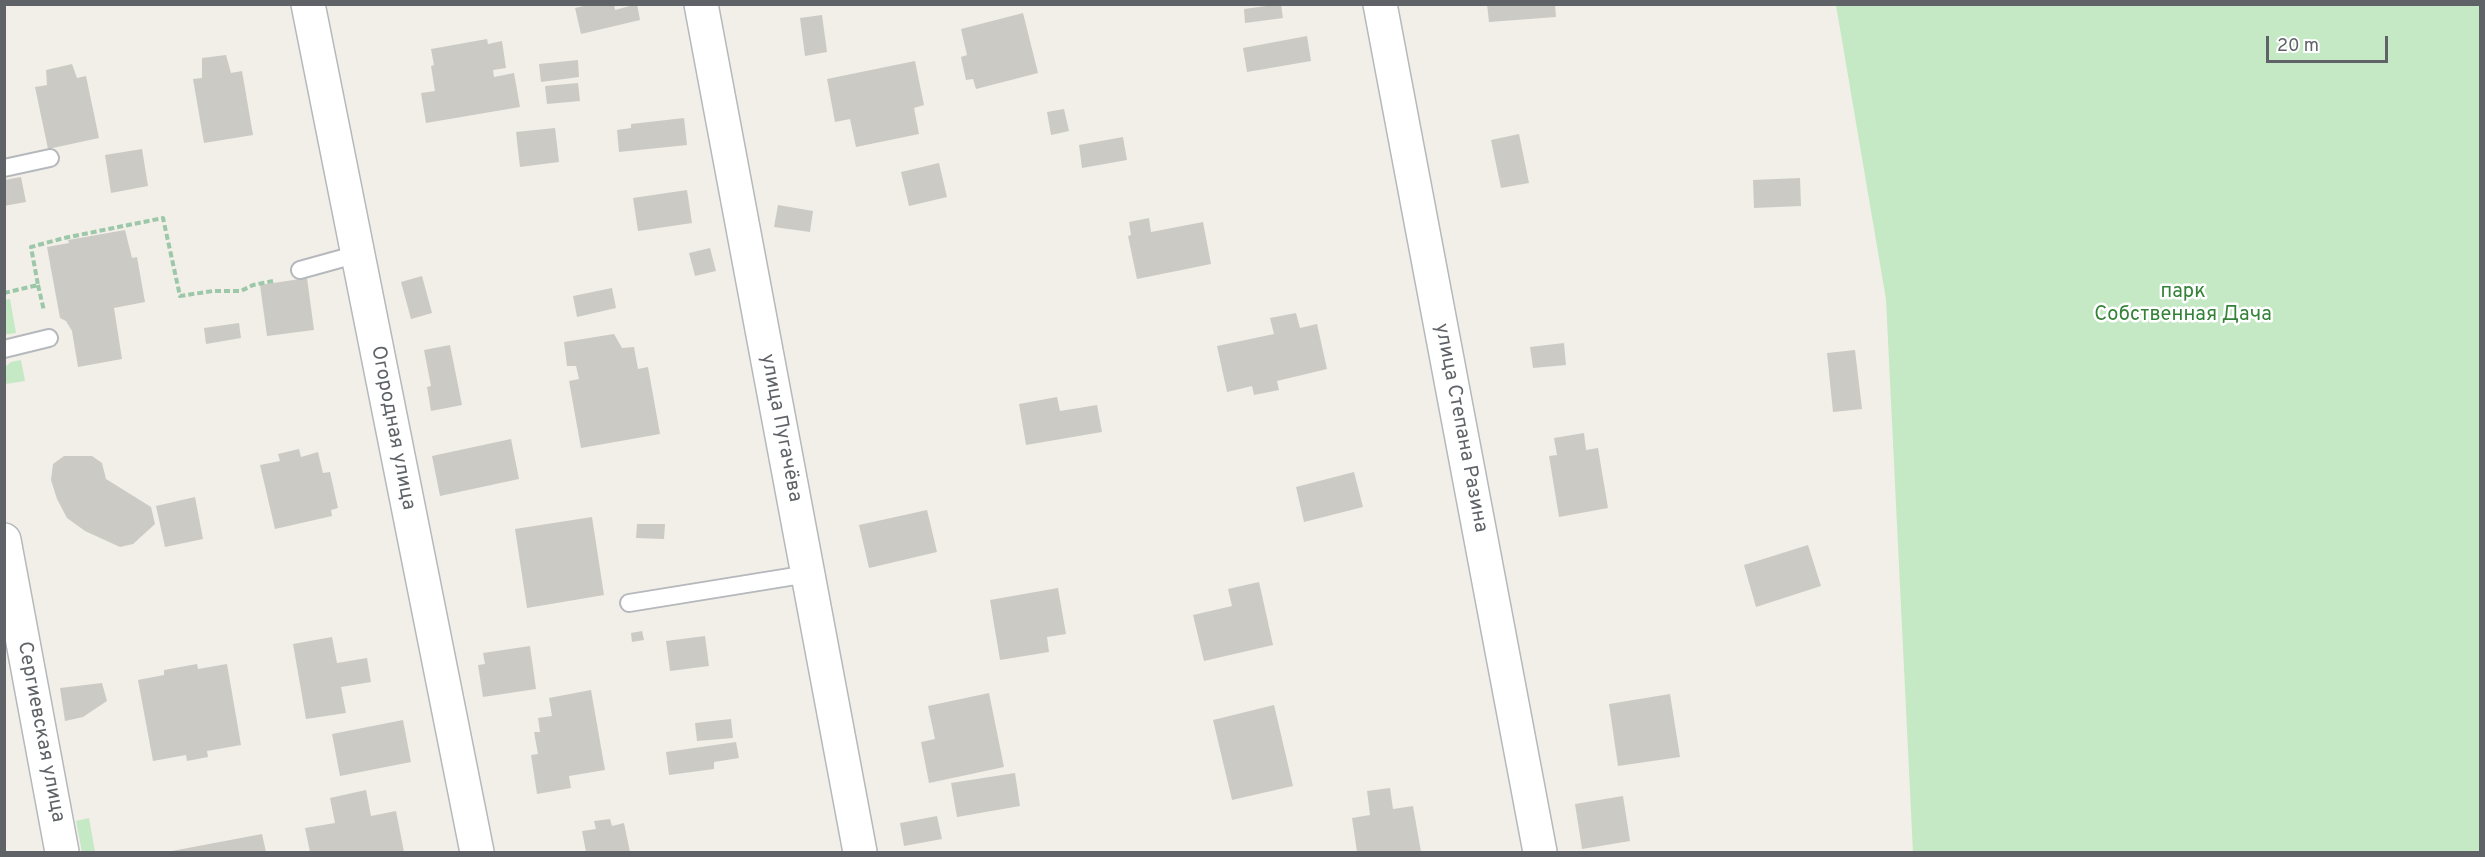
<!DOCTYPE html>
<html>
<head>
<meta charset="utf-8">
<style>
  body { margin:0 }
  #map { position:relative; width:2485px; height:857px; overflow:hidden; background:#f1efe8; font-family:Overpass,sans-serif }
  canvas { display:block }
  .frame { position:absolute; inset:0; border:6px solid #5f6368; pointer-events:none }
  .scale { position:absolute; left:2266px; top:36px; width:122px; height:27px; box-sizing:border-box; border:3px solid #5f6368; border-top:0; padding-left:8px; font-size:18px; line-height:21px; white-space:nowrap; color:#5f6368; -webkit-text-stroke:4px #fff; paint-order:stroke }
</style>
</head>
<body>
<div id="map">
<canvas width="2485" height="857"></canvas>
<div class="frame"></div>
<div class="scale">20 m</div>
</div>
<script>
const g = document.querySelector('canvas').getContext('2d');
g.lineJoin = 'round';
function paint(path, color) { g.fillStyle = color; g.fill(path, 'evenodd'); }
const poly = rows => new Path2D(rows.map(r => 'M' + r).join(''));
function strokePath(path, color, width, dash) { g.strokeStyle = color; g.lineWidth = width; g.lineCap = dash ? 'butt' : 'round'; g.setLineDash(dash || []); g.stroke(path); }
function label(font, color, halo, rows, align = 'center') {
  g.font = font + ' Overpass,sans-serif'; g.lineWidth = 5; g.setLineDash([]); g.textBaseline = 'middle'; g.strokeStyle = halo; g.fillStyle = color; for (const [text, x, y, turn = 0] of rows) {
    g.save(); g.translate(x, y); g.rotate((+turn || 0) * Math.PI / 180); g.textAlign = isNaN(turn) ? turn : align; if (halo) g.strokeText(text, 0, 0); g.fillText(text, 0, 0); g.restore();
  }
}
paint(poly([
  [1836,5,2480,5,2480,852,1913,852,1886,299],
  [10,299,16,333,9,334,5,334,4,300],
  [21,360,25,381,5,384,5,367,11,362],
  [89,818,95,852,82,852,76,821]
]), '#c5e8c5');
paint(poly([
  [593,4,614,4,615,10,637,4,640,20,581,34,575,8],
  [1281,4,1283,18,1245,23,1244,9],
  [1487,4,1555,4,1556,17,1489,22],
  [1023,13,1038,73,976,89,973,79,966,80,961,57,967,55,961,29],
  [822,15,827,52,805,56,800,18],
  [1307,36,1311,61,1247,72,1243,48],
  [487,39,488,44,502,41,506,68,493,70,494,77,514,73,520,107,426,123,421,93,435,91,431,66,434,65,431,49],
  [226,55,231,73,242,71,253,135,204,143,193,79,202,78,202,58],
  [578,60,579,77,541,82,539,64],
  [915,61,924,105,914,108,919,134,856,147,850,119,835,122,827,79],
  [72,64,77,78,86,76,99,138,48,149,35,87,47,85,46,70],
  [578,83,580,101,547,104,545,86],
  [1064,109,1069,131,1051,135,1047,112],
  [684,118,687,145,619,152,617,130,631,128,631,124],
  [555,128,559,162,520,167,516,132],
  [1519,134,1529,183,1501,188,1491,140],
  [1123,137,1127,160,1082,168,1079,145],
  [142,149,148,186,111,193,105,155],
  [939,163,947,197,909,206,901,172],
  [21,177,26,202,4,206,4,180],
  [1800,178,1801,206,1754,208,1753,180],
  [687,190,692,223,638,231,633,198],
  [778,205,813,211,810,232,774,227],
  [1149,218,1151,232,1203,222,1211,264,1137,279,1128,236,1131,235,1129,222],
  [125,230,132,258,137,257,145,302,114,308,122,359,78,367,72,331,66,321,60,318,47,247,69,243,68,240],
  [710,248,716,271,695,276,689,253],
  [422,276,432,313,411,319,401,282],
  [307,278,314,330,267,336,260,285],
  [612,288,616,308,577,317,573,296],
  [1296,313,1300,328,1317,324,1327,369,1277,381,1279,390,1254,395,1252,386,1227,392,1217,346,1274,334,1270,318],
  [239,323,241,338,206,344,204,328],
  [614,334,622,348,634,347,638,369,648,367,660,434,581,448,569,381,579,379,576,366,567,366,564,342],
  [1564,343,1566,365,1533,368,1530,347],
  [450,345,462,405,431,411,427,387,431,386,424,350],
  [1855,350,1862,409,1833,412,1827,353],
  [1057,397,1060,411,1097,405,1102,432,1026,445,1019,404],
  [1584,433,1586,450,1598,448,1608,508,1559,517,1549,456,1557,455,1554,438],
  [511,439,519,479,440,496,432,456],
  [299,449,301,457,318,452,323,473,330,472,338,508,331,510,332,516,275,529,260,465,280,461,278,454],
  [64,456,92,456,102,463,106,479,151,507,155,524,133,544,120,547,85,531,67,518,57,499,51,480,53,464],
  [1354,472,1363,507,1304,522,1296,487],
  [195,497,203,539,165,547,156,506],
  [927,510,937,552,869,568,859,525],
  [592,517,604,595,527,608,515,529],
  [637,524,665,524,664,539,636,538],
  [1808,545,1821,586,1756,607,1744,565],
  [1259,582,1273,645,1204,661,1193,615,1232,606,1228,589],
  [1058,588,1066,634,1047,637,1049,652,1000,660,990,600],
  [642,631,644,640,632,642,631,633],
  [705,636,709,666,670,671,666,641],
  [332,637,337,663,367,658,371,682,341,687,346,713,306,719,293,644],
  [530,646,536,689,483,697,478,665,485,664,483,653],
  [197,664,198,669,227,664,241,745,207,751,208,757,187,761,186,755,153,761,138,680,164,675,164,670],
  [102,683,107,701,83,717,65,721,60,688],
  [591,690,605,770,569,776,571,788,537,794,531,755,538,754,534,732,540,732,538,718,552,716,549,698],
  [989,693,1004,767,929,783,921,742,935,739,928,706],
  [1670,694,1680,757,1618,766,1609,704],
  [1274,705,1293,786,1232,800,1213,720],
  [731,719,733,738,697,741,695,723],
  [403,720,411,762,340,776,332,734],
  [736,742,739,758,714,762,714,769,669,775,666,752],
  [1015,773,1020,806,957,817,951,783],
  [1390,788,1393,809,1413,806,1421,852,1357,852,1352,818,1370,815,1367,791],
  [366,790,371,816,396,811,404,852,310,852,305,828,335,823,330,798],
  [1623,796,1630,841,1582,849,1575,804],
  [937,816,942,839,904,846,900,823],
  [610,819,612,826,624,823,630,852,586,852,582,831,596,829,594,821],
  [262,834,266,852,172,852,172,851]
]), '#cccac5');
const lane = poly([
  [4,168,50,158],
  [300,270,358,254],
  [4,349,49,338],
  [629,603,808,574]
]);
const street = poly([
  [308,4,477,852],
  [701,4,860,852],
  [1380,4,1540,852],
  [4,540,62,852]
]);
strokePath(lane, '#b5b8bc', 20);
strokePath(street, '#b5b8bc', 36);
strokePath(poly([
  [38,285,44,311],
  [4,293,38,285,31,247,64,238,163,218,180,296,213,291,241,291,253,285,273,281]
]), '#9cc7a9', 4, [6, 3]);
strokePath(lane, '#fff', 16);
strokePath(street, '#fff', 33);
label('20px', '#348238', '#fff', [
  ["парк",2183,293],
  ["Собственная Дача",2183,316]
]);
label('20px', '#5f6368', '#fff', [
  ["Огородная улица",392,428,79],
  ["улица Пугачёва",780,428,79],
  ["улица Степана Разина",1460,428,79],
  ["Сергиевская улица",40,732,79]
]);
</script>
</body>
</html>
